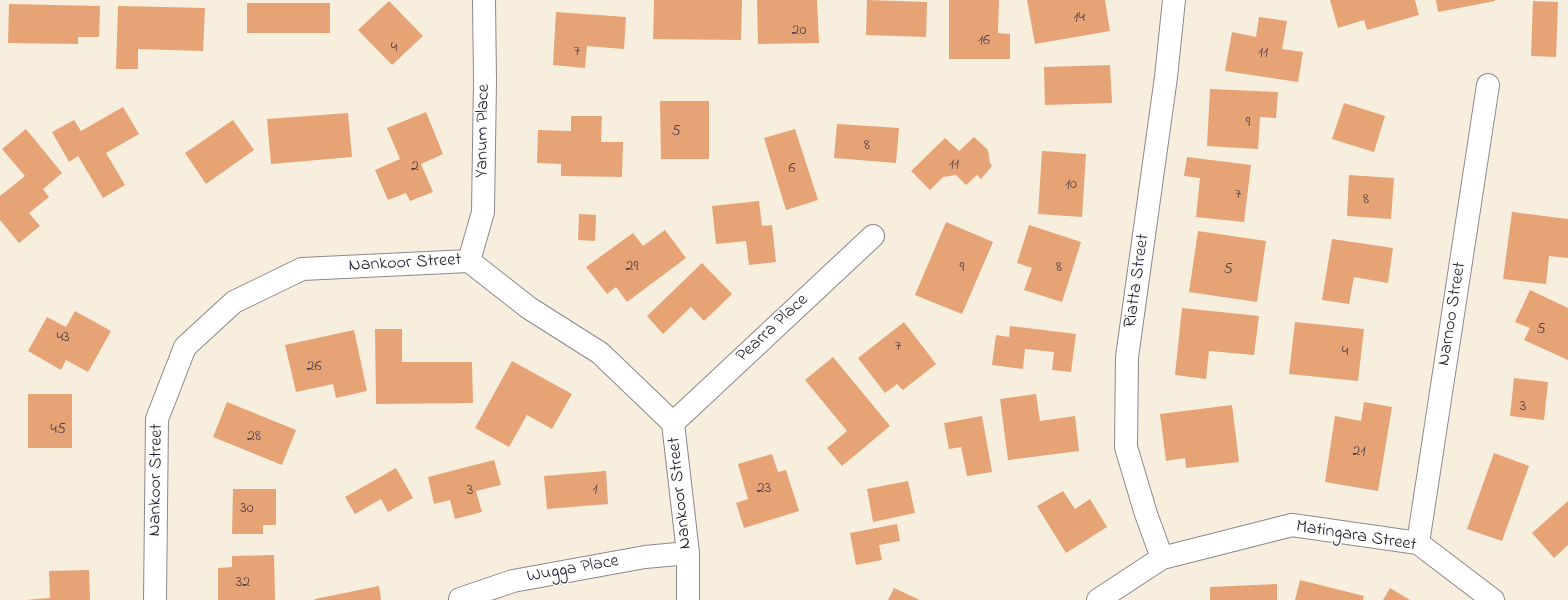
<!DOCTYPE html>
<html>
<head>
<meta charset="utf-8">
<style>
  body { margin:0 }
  canvas { display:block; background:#f8eede }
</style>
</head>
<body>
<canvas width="1568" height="600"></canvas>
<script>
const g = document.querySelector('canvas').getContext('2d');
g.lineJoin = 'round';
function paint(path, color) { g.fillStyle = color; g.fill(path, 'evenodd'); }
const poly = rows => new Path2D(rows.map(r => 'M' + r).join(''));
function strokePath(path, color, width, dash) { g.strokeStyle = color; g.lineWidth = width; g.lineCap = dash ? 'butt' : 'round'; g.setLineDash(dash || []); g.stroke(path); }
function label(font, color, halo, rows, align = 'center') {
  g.font = font + ' "Indie Flower",sans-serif'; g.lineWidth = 3; g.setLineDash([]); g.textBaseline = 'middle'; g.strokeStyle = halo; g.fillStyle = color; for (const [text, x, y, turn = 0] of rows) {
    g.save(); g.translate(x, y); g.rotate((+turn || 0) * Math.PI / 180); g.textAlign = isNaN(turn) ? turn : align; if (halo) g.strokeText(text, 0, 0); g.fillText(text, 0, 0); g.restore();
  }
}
paint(poly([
  [654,0,742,0,741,40,653,39],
  [757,0,817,0,819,43,758,44],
  [867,0,927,2,926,37,866,35],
  [949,0,999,0,998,33,1010,34,1010,59,949,59],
  [1027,0,1105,0,1110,31,1035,44],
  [1330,0,1415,0,1419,15,1367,30,1364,20,1338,28],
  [1436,0,1495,0,1495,1,1438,12],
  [389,1,423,36,392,65,358,30],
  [1533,1,1558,2,1556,57,1531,56],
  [247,3,330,3,330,33,247,33],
  [9,4,100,6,99,37,78,37,78,44,8,43],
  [118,6,205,8,203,51,138,49,138,69,116,69],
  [556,12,626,17,624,49,587,46,585,68,553,65],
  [1259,17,1287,21,1282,49,1303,52,1298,82,1225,71,1232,32,1256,37],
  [1110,65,1112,103,1045,105,1044,67],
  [1210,89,1278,92,1276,118,1260,117,1258,149,1207,146],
  [660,101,709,101,709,159,661,159],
  [1344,103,1385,116,1374,152,1332,139],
  [123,107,139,134,106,153,125,185,103,198,78,156,69,162,52,132,74,120,81,131],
  [426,112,443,154,421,164,433,192,410,201,406,193,388,200,375,170,400,159,387,128],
  [348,113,352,157,271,164,267,119],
  [571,116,602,116,601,142,623,142,622,177,561,176,561,164,537,163,538,130,571,131],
  [233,120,254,150,206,184,185,153],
  [837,124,899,128,896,163,834,158],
  [26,129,62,173,43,189,49,197,29,213,40,226,19,243,0,220,0,196,25,176,2,149],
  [795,129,818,200,786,210,764,138],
  [974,137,988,150,990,163,992,166,981,179,977,175,966,185,956,175,943,177,930,190,911,171,945,138,959,151],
  [1042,151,1086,154,1082,217,1038,214],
  [1187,157,1251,165,1244,222,1196,217,1200,178,1184,176],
  [1349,175,1394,178,1391,219,1347,216],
  [759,201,762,226,772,225,776,262,749,265,746,241,716,244,712,206],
  [1512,212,1568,219,1568,258,1549,256,1546,284,1503,279],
  [579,214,596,215,595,241,578,240],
  [946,222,993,242,962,314,915,295],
  [1029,225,1081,242,1062,302,1024,290,1032,268,1017,263],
  [665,230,686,258,627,302,616,287,607,294,586,267,633,233,643,246],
  [1198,231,1266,241,1257,302,1189,292],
  [1332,239,1393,248,1388,283,1354,277,1349,304,1322,300],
  [702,263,732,294,704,321,691,307,663,334,647,316],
  [1530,290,1568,308,1568,360,1524,340,1530,328,1515,322],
  [1182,308,1259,316,1254,355,1209,351,1206,379,1175,375],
  [75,311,111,331,88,372,66,360,61,370,28,351,47,317,66,327],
  [904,322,936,364,903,390,897,384,885,393,858,358],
  [1295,322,1364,329,1358,381,1289,374],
  [1010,326,1076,334,1071,372,1052,370,1054,352,1025,349,1023,369,992,365,996,335,1009,337],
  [375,329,402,329,402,362,472,362,473,403,376,404],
  [354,330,367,391,336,398,333,384,296,392,285,345],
  [833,357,890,426,842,466,827,448,847,431,805,380],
  [512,361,572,394,552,429,527,415,509,447,475,428],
  [1514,378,1548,382,1544,420,1510,416],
  [28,394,72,394,72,448,28,448],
  [1036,394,1040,421,1075,416,1079,451,1008,460,1000,399],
  [227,402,296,430,282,465,213,437],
  [1364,402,1392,407,1378,491,1325,482,1335,416,1361,421],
  [1232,405,1239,462,1186,468,1185,458,1166,461,1160,414],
  [982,416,992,472,967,476,961,447,949,449,944,423],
  [1494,453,1529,466,1502,541,1467,529],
  [772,454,778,472,786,470,799,511,744,528,736,503,748,499,738,464],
  [494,460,501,485,476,491,482,512,455,519,450,500,434,504,428,477],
  [396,468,413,498,388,512,381,499,355,514,345,497],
  [606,471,608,504,547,509,544,476],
  [908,481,915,513,873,522,867,489],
  [233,489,276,489,276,525,263,525,263,534,232,534],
  [1063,491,1075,509,1090,499,1107,527,1066,553,1037,506],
  [1568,501,1568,545,1554,558,1532,533],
  [897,524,900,541,879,545,882,560,856,565,850,533],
  [274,555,275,600,218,600,218,568,232,567,232,556],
  [89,570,90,600,25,600,50,598,49,571],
  [1300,580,1364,596,1363,600,1295,600],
  [1277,584,1277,600,1210,600,1210,587],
  [379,586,381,600,315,600,315,599],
  [894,588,920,600,888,600],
  [1390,588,1410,600,1383,600]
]), '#e6a375');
const minor = poly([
  [469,261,483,212,485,80,484,0],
  [673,423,873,236],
  [1418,543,1488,85],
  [1162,558,1146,514,1126,447,1127,357,1166,77,1174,0],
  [460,599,513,581,645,557,688,553],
  [155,600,157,419,185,347,234,302,302,269,469,261,529,308,600,353,673,423,688,553,688,600],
  [1098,600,1162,558,1292,525,1418,543,1493,600]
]);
strokePath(minor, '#8d888c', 24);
strokePath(minor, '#fff', 22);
label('16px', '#53424a', null, [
  ["14",1079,18],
  ["20",799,31],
  ["16",984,41],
  ["4",394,48],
  ["7",577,52],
  ["11",1263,53],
  ["9",1248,123],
  ["5",676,132],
  ["8",867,146],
  ["11",954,165],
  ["2",415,167],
  ["6",792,169],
  ["10",1071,185],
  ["7",1238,195],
  ["8",1366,200],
  ["29",632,267],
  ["9",962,268],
  ["8",1059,268],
  ["5",1228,270],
  ["5",1541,330],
  ["43",63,338],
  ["7",898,347],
  ["4",1345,352],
  ["26",314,367],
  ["3",1523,407],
  ["45",58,430],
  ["28",254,437],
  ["21",1359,452],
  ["23",764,489],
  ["1",595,490],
  ["3",470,491],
  ["30",247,509],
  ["32",243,583]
]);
label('18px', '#22223b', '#fdfcf7', [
  ["Yanum Place",484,131,-89],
  ["Nankoor Street",405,264,-3],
  ["Riatta Street",1138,281,-82],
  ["Narnoo Street",1453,314,-81],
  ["Pearra Place",773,329,-43],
  ["Nankoor Street",157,480,-89],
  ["Nankoor Street",681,493,-96],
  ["Matingara Street",1356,537,9],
  ["Wugga Place",573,570,-10]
]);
</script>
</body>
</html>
